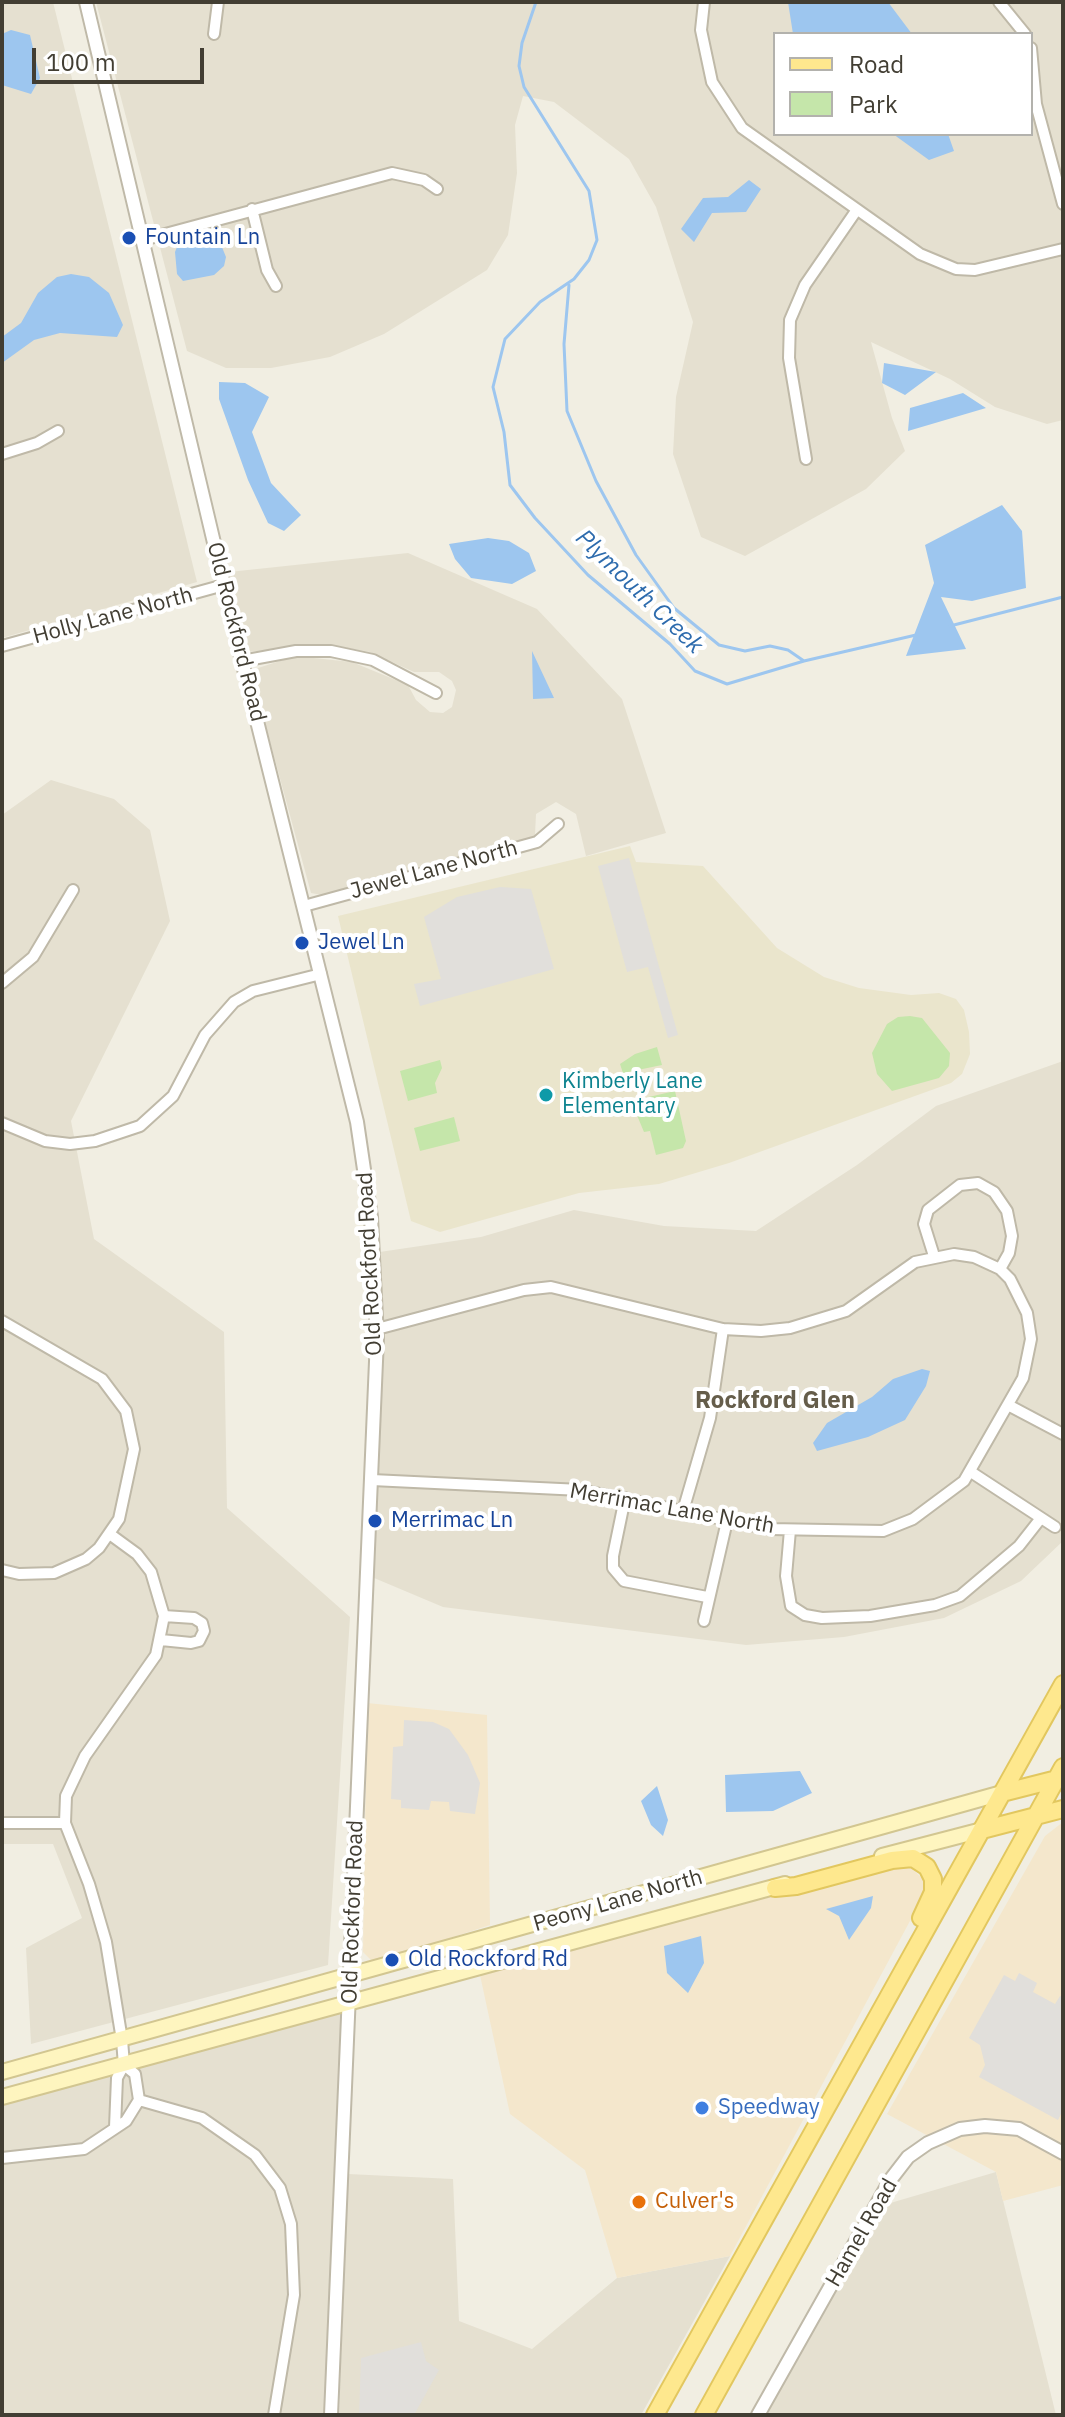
<!DOCTYPE html>
<html>
<head>
<meta charset="utf-8">
<style>
  body { margin:0 }
  #map { position:relative; width:1065px; height:2417px; overflow:hidden; background:#f1eee2; font-family:"IBM Plex Sans",sans-serif }
  canvas { display:block }
  .frame { position:absolute; inset:0; border:4px solid #423e33; pointer-events:none }
  .legend { position:absolute; left:773px; top:32px; width:260px; height:104px; box-sizing:border-box; background:#fff; border:2px solid #b3b2ad; margin:0; padding:10px 14px; list-style:none; font-size:24px; color:#423e33 }
  .legend li { display:flex; align-items:center; gap:16px; height:40px }
  .legend b { width:40px; border:2px solid #b3b2ad }
  .scale { position:absolute; left:32px; top:48px; width:172px; height:36px; box-sizing:border-box; border:4px solid #423e33; border-top:0; padding-left:10px; font-size:24px; line-height:28px; white-space:nowrap; color:#423e33; -webkit-text-stroke:6px #fff; paint-order:stroke }
</style>
</head>
<body>
<div id="map">
<canvas width="1065" height="2417"></canvas>
<div class="frame"></div>
<ul class="legend">
<li><b style="height:10px;background:#fee88e"></b>Road</li>
<li><b style="height:22px;background:#c5e6aa"></b>Park</li>
</ul>
<div class="scale">100 m</div>
</div>
<script>
const g = document.querySelector('canvas').getContext('2d');
g.lineJoin = 'round';
function paint(path, color) { g.fillStyle = color; g.fill(path, 'evenodd'); }
const poly = rows => new Path2D(rows.map(r => 'M' + r).join(''));
function strokePath(path, color, width, dash) { g.strokeStyle = color; g.lineWidth = width; g.lineCap = dash ? 'butt' : 'round'; g.setLineDash(dash || []); g.stroke(path); }
function label(font, color, halo, rows, align = 'center') {
  g.font = font + ' "IBM Plex Sans",sans-serif'; g.lineWidth = 8; g.setLineDash([]); g.textBaseline = 'middle'; g.strokeStyle = halo; g.fillStyle = color; for (const [text, x, y, turn = 0] of rows) {
    g.save(); g.translate(x, y); g.rotate((+turn || 0) * Math.PI / 180); g.textAlign = isNaN(turn) ? turn : align; if (halo) g.strokeText(text, 0, 0); g.fillText(text, 0, 0); g.restore();
  }
}
paint(poly([
  [2,2,53,2,197,582,2,638],
  [96,2,1063,2,1063,420,1047,424,995,407,950,379,871,342,892,418,905,451,866,489,745,556,701,537,673,454,676,397,693,322,656,207,629,159,554,102,523,96,515,125,517,173,508,235,487,270,384,334,330,357,271,368,226,368,187,351],
  [775,34,1031,34,1031,134,775,134],
  [408,553,537,609,622,699,666,833,586,856,576,814,556,802,536,814,535,835,529,840,322,895,311,893,252,675,255,669,295,656,352,662,408,685,416,700,430,712,443,713,452,707,456,690,452,681,439,672,414,672,370,652,325,644,248,652,229,572],
  [51,780,114,799,150,830,170,921,71,1121,94,1239,224,1332,227,1508,350,1617,328,1965,31,2044,26,1948,82,1918,53,1844,2,1844,2,815],
  [1063,1061,1063,1541,1021,1581,944,1618,844,1637,746,1645,443,1607,367,1575,373,1253,481,1237,574,1210,664,1226,756,1231,857,1165,936,1106],
  [350,2001,331,2415,2,2415,2,2097],
  [996,2172,1056,2415,758,2415,853,2245,887,2204],
  [348,2174,453,2179,459,2321,532,2349,617,2278,730,2256,641,2415,339,2415]
]), '#e5e0d0');
paint(poly([
  [367,1703,487,1715,490,1925,374,1963,363,1952],
  [1063,1822,1063,2185,1003,2201,996,2172,887,2114,1045,1836],
  [892,1864,910,1867,926,1882,925,1893,730,2256,617,2278,585,2170,510,2114,480,1975]
]), '#f4e7cc');
paint(poly([
  [630,846,636,862,703,866,777,948,824,977,859,988,911,995,939,993,956,999,964,1010,969,1032,970,1054,962,1074,951,1083,729,1163,659,1184,579,1193,440,1232,411,1221,338,916]
]), '#eae5cc');
paint(poly([
  [910,1016,922,1018,950,1053,949,1066,939,1078,892,1091,877,1074,872,1053,887,1024,898,1017],
  [657,1047,662,1065,623,1073,620,1064,635,1054],
  [440,1060,442,1068,435,1083,437,1093,408,1101,400,1071],
  [675,1091,686,1141,683,1148,656,1155,650,1131,644,1132,631,1101],
  [454,1117,460,1141,420,1151,414,1128]
]), '#c5e6aa');
paint(poly([
  [629,858,678,1035,668,1038,648,967,627,972,598,866],
  [500,887,531,889,554,969,420,1006,414,984,441,979,424,917,457,897],
  [404,1720,433,1722,449,1729,468,1755,480,1783,475,1814,450,1811,449,1802,431,1801,429,1810,401,1808,401,1800,391,1799,393,1747,403,1746],
  [1019,1973,1037,1983,1033,1992,1055,2004,1060,1996,1063,1997,1063,2110,1058,2120,979,2077,985,2065,980,2045,969,2038,1004,1975,1015,1981],
  [421,2342,426,2361,439,2370,414,2415,359,2415,361,2358]
]), '#e1dfdb');
paint(poly([
  [788,2,888,2,912,34,793,34],
  [11,30,30,35,40,78,31,94,2,85,2,34],
  [893,134,948,134,954,151,929,160],
  [749,180,761,189,746,212,712,213,694,242,681,229,703,198,728,197],
  [196,234,217,235,226,257,224,266,214,275,183,281,177,274,175,252,179,242],
  [71,274,89,277,109,293,123,325,117,337,60,333,34,340,2,363,2,337,21,323,38,293,57,277],
  [884,363,936,372,905,395,882,383],
  [219,382,245,383,269,397,252,432,271,483,301,515,284,531,268,523,248,480,219,399],
  [963,393,986,408,908,431,910,408],
  [1002,505,1022,531,1026,588,972,601,941,597,966,649,906,656,934,583,925,545],
  [488,538,509,541,529,553,536,571,512,584,471,578,455,559,449,544],
  [532,651,554,698,533,699],
  [922,1369,930,1371,926,1386,905,1420,868,1437,817,1451,813,1443,827,1423,872,1397,893,1379],
  [800,1771,812,1793,773,1811,726,1812,725,1775],
  [657,1786,668,1820,663,1836,651,1825,641,1801],
  [873,1896,871,1908,849,1940,839,1916,826,1909],
  [701,1936,704,1963,688,1993,667,1973,664,1946]
]), '#9dc6ef');
strokePath(poly([
  [536,2,522,43,519,66,524,87,589,191,597,240,589,260,574,279,540,302,505,339,493,387,504,432,510,485,535,518,588,575,670,644,695,671,727,684,804,661,916,635],
  [569,285,564,344,567,411,596,481,636,555,674,608,719,645,745,651,770,646,788,650,804,661],
  [950,626,1063,597]
]), '#9dc6ef', 3);
const minor = poly([
  [704,2,701,30,712,82,742,128,920,254,956,269,975,270,1063,249],
  [999,2,1025,34],
  [214,34,218,2],
  [1031,48,1036,104,1063,204],
  [252,209,267,270,276,286],
  [143,240,392,173,424,180,437,189],
  [2,454,37,443,58,431],
  [806,459,789,358,790,320,805,285,856,211],
  [2,646,224,585],
  [242,661,296,651,331,651,373,660,436,693],
  [304,906,537,842,558,824],
  [2,983,33,957,73,890],
  [2,1123,45,1141,70,1144,95,1141,140,1126,173,1096,205,1035,234,1002,253,991,321,974],
  [934,1256,924,1224,928,1210,960,1185,978,1183,994,1192,1007,1211,1012,1236,1009,1253,1000,1269],
  [2,1321,102,1379,126,1411,134,1449,119,1519,99,1548,86,1559,54,1573,19,1574,2,1570],
  [1008,1405,1063,1434],
  [971,1472,1055,1527],
  [372,1480,581,1490,770,1529,883,1531,913,1519,964,1481,1023,1378,1031,1339,1027,1313,1010,1279,1000,1269,974,1257,954,1254,915,1262,846,1311,790,1328,761,1331,723,1329,551,1287,524,1290,377,1329],
  [625,1498,613,1556,613,1568,624,1581,707,1597],
  [683,1511,710,1418,723,1329],
  [790,1530,786,1576,791,1606,805,1615,822,1618,870,1616,935,1605,960,1596,1019,1546,1041,1518],
  [111,1535,137,1554,151,1572,164,1616,156,1655,85,1756,66,1796,65,1823,89,1884,106,1942,122,2040,124,2065,117,2078,115,2127],
  [704,1621,727,1521],
  [161,1640,191,1643,199,1641,204,1631,202,1623,194,1618,164,1616],
  [2,1823,65,1823],
  [139,2100,202,2118,255,2155,280,2188,291,2224,294,2295,274,2415],
  [2,2158,84,2149,126,2121,139,2100,135,2074,124,2065]
]);
const tertiary = poly([
  [86,2,242,661,357,1122,371,1217,377,1338,331,2415],
  [758,2415,891,2179,908,2157,928,2143,960,2129,985,2126,1019,2129,1063,2153]
]);
const secondary = poly([
  [882,1856,982,1830],
  [2,2072,1002,1793],
  [2,2097,785,1884]
]);
const primary = poly([
  [1002,1793,1061,1778],
  [982,1830,1063,1809],
  [775,1888,796,1886,892,1860,913,1858,927,1867,933,1879,933,1892,921,1918],
  [655,2415,1063,1684],
  [704,2415,1063,1767]
]);
strokePath(minor, '#bfb9a8', 14);
strokePath(tertiary, '#bfb9a8', 16);
strokePath(secondary, '#d2c691', 18);
strokePath(primary, '#e2c75f', 20);
strokePath(minor, '#fff', 10);
strokePath(tertiary, '#fff', 12);
strokePath(secondary, '#fef5bf', 14);
strokePath(primary, '#fee88e', 16);
for (const [x, y, r, color] of [
  [129,238,8,"#1a4fb4"],
  [302,943,8,"#1a4fb4"],
  [546,1095,8,"#0f9aa8"],
  [375,1521,8,"#1a4fb4"],
  [392,1960,8,"#1a4fb4"],
  [702,2108,8,"#3f7fe0"],
  [639,2202,8,"#e8710a"]
]) { const dot = new Path2D(); dot.arc(x, y, r, 0, 2 * Math.PI); g.fillStyle = color; g.fill(dot); strokePath(dot, '#fff', 3); }
label('22px', '#164399', '#fff', [
  ["Fountain Ln",145,238],
  ["Jewel Ln",318,943],
  ["Merrimac Ln",391,1521],
  ["Old Rockford Rd",408,1960]
], 'left');
label('22px', '#423e33', '#fff', [
  ["Holly Lane North",113,616,-15],
  ["Old Rockford Road",236,632,76],
  ["Jewel Lane North",434,870,-15],
  ["Old Rockford Road",370,1264,-93],
  ["Merrimac Lane North",672,1509,10],
  ["Peony Lane North",618,1901,-16],
  ["Old Rockford Road",353,1912,-88],
  ["Hamel Road",862,2233,-60]
]);
label('22px', '#0d838f', '#fff', [
  ["Kimberly Lane",562,1082],
  ["Elementary",562,1107]
], 'left');
label('22px', '#366cbe', '#fff', [
  ["Speedway",718,2108]
], 'left');
label('22px', '#c56008', '#fff', [
  ["Culver's",655,2202]
], 'left');
label('italic 24px', '#2d6bad', '#fff', [
  ["Plymouth Creek",639,592,44]
]);
label('bold 24px', '#655d4a', '#fff', [
  ["Rockford Glen",775,1401]
]);
</script>
</body>
</html>
